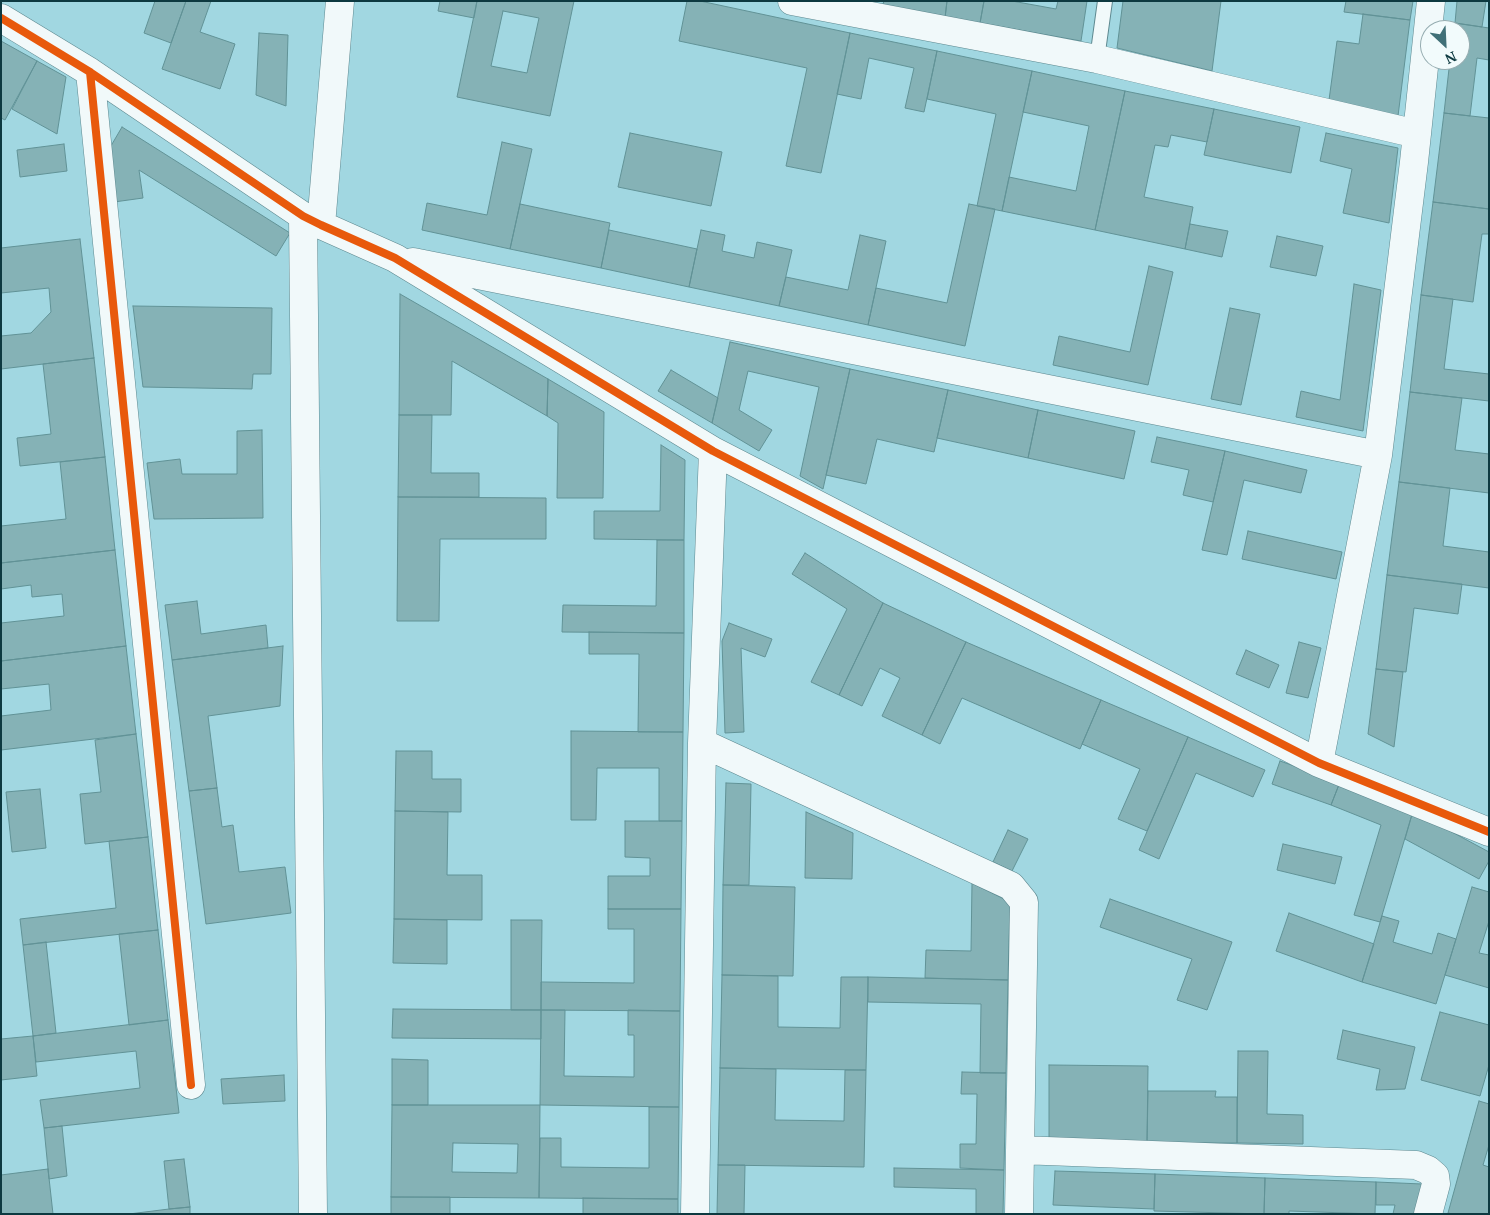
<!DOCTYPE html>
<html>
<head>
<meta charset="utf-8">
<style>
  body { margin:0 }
  #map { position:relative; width:1490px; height:1215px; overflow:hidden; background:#a1d7e1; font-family:"PT Serif",serif }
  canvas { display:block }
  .frame { position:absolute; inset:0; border:2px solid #0d3940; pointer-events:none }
  .north { position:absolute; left:1420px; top:20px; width:50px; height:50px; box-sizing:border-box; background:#f2fbfc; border:1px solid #96adb1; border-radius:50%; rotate:155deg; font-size:14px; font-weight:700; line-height:20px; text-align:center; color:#0d3940 }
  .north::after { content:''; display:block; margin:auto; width:18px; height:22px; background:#417078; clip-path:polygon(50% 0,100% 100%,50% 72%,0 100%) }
</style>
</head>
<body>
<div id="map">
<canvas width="1490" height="1215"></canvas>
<div class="frame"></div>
<div class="north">N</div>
</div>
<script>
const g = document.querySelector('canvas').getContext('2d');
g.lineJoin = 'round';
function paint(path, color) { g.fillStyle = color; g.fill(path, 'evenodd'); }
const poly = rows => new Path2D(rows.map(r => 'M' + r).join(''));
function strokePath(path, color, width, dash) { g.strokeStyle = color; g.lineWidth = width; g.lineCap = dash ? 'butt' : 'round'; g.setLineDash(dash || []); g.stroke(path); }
const building = poly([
  [155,1,186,1,171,43,144,33,155,1],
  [186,1,211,1,200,32,235,44,220,89,162,69,186,1],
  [440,1,477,1,474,18,438,11,440,1],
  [477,1,574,1,550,116,457,97,477,1],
  [503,11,539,18,527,73,491,66,503,11],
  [687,1,700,1,850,33,821,173,786,166,807,68,679,41,687,1],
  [884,1,947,1,945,18,882,7,884,1],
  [947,1,984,1,980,23,945,18,947,1],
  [984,1,1012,1,1056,9,1058,1,1087,1,1081,41,980,23,984,1],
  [1123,1,1221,1,1212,71,1117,48,1123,1],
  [1346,1,1413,1,1410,20,1344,12,1346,1],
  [1457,1,1486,1,1482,27,1455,23,1457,1],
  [1363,14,1410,20,1398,116,1329,100,1337,41,1359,44,1363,14],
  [1455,23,1489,28,1489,60,1477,58,1470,116,1444,113,1450,60,1460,60,1460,30,1454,30,1455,23],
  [259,33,288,35,286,106,256,95,259,33],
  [850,33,937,51,924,112,905,108,914,68,869,58,861,99,837,94,850,33],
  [1,41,37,61,5,120,1,118,1,41],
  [937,51,1032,71,1002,211,977,206,996,114,927,99,937,51],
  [37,61,66,77,57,134,12,109,37,61],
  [1032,71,1125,91,1095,230,1002,211,1009,177,1076,191,1089,126,1023,112,1032,71],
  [1125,91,1214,109,1207,142,1171,135,1168,147,1155,145,1144,197,1193,207,1185,249,1095,230,1125,91],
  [1214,109,1300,127,1291,173,1204,155,1214,109],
  [1444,113,1489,118,1489,209,1433,202,1444,113],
  [122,127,290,233,276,256,139,170,143,198,114,202,108,151,122,127],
  [630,133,722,152,711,206,618,187,630,133],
  [1326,133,1398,148,1389,223,1343,213,1352,169,1320,161,1326,133],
  [502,142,532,149,510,249,422,230,427,203,487,215,502,142],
  [64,144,67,171,20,177,17,150,64,144],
  [1433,202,1489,209,1489,234,1482,234,1473,302,1421,295,1433,202],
  [520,204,610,223,601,268,510,249,520,204],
  [969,204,995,209,965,346,868,325,876,288,947,303,969,204],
  [1190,224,1228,231,1222,257,1185,249,1190,224],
  [609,230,697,249,689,287,601,268,609,230],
  [701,230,725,235,722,251,754,258,757,242,792,250,779,306,689,287,701,230],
  [860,235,886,241,868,325,779,306,786,277,848,290,860,235],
  [1277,236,1323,246,1316,276,1270,267,1277,236],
  [80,239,94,358,1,369,1,336,31,333,51,312,49,288,1,293,1,248,80,239],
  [1149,266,1173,272,1148,385,1053,365,1059,336,1130,352,1149,266],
  [1354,284,1381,290,1363,431,1296,417,1301,391,1340,400,1354,284],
  [400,294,548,379,547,416,452,361,451,415,399,415,400,294],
  [1421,295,1453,299,1444,369,1489,374,1489,401,1410,392,1421,295],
  [133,306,272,308,271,374,253,374,252,389,143,387,133,306],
  [1230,308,1260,314,1241,405,1211,399,1230,308],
  [730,342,850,369,823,489,800,476,819,387,748,371,739,410,772,430,759,451,712,423,730,342],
  [94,358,105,457,20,466,17,438,51,434,43,364,94,358],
  [850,369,948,390,934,452,877,439,866,484,826,475,850,369],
  [671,370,718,398,712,423,658,391,671,370],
  [548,379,604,412,603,498,557,498,558,423,547,416,548,379],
  [948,390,1038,410,1028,458,937,438,948,390],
  [1410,392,1462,398,1455,450,1489,454,1489,493,1399,482,1410,392],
  [1038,410,1135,431,1124,479,1028,458,1038,410],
  [399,415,432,415,431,473,479,473,479,497,398,497,399,415],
  [262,430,263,518,154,519,147,463,180,459,182,474,237,474,237,431,262,430],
  [1157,437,1225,451,1213,502,1183,495,1189,470,1151,462,1157,437],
  [661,445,685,460,684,540,594,539,594,511,660,511,661,445],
  [1225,451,1307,470,1301,493,1244,480,1227,555,1202,550,1225,451],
  [105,457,115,550,1,563,1,526,66,519,60,462,105,457],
  [1399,482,1450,488,1443,546,1489,552,1489,588,1387,575,1399,482],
  [398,497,546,498,546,539,440,539,439,621,397,621,398,497],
  [1248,531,1342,552,1336,579,1242,559,1248,531],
  [657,540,684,540,684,633,562,632,563,605,656,606,657,540],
  [115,550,126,646,1,661,1,623,64,616,62,594,32,597,31,585,1,589,1,563,115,550],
  [805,553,883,603,839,695,811,682,847,609,792,574,805,553],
  [1387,575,1462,584,1458,614,1414,608,1406,672,1376,669,1387,575],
  [197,601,201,634,266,625,268,648,172,660,165,605,197,601],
  [883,603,966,642,922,735,882,716,900,678,880,668,862,706,839,695,883,603],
  [729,623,772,639,765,657,741,648,744,732,725,733,722,641,729,623],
  [589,632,684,633,683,732,638,732,639,654,589,654,589,632],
  [966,642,1101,700,1080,749,962,698,940,744,922,735,966,642],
  [1299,642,1321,648,1308,698,1286,693,1299,642],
  [126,646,136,734,1,750,1,716,51,710,49,684,1,689,1,661,126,646],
  [283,646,280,706,208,716,217,788,189,791,172,660,283,646],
  [1246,650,1279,665,1269,688,1236,674,1246,650],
  [1376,669,1403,672,1394,747,1368,734,1376,669],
  [1101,700,1188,737,1147,831,1118,819,1140,769,1082,744,1101,700],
  [571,731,683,732,682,821,659,821,659,768,597,768,596,820,571,820,571,731],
  [136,734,148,837,85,844,80,794,101,792,95,740,136,734],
  [1188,737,1265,770,1253,797,1196,773,1159,859,1139,850,1188,737],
  [396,751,432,751,432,779,461,779,461,812,395,811,396,751],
  [1280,761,1340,782,1331,805,1272,784,1280,761],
  [1340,782,1413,811,1380,922,1354,915,1381,825,1331,805,1340,782],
  [726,783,751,784,749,885,723,885,726,783],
  [217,788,222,827,233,825,239,872,285,867,291,913,206,924,189,791,217,788],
  [40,789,46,848,12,852,6,792,40,789],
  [395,811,448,812,447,875,482,875,482,920,394,919,395,811],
  [1413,811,1489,852,1489,861,1479,879,1405,839,1413,811],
  [806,812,853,833,852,879,805,878,806,812],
  [625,821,682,821,681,909,608,909,608,876,650,876,650,858,625,857,625,821],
  [1008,830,1028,839,1012,871,993,862,1008,830],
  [148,837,158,930,23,945,20,919,116,908,109,841,148,837],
  [1283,844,1342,857,1335,884,1277,870,1283,844],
  [972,883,1010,902,1008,980,925,978,926,950,971,951,972,883],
  [723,885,795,887,793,976,722,975,723,885],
  [1472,887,1489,892,1489,921,1479,953,1489,955,1489,988,1445,975,1472,887],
  [1110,899,1232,942,1207,1010,1177,1000,1192,959,1100,927,1110,899],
  [608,909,681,909,680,1011,541,1010,541,982,634,983,634,929,608,929,608,909],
  [1289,913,1374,944,1362,982,1276,951,1289,913],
  [1382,916,1399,921,1393,942,1432,954,1438,933,1456,939,1436,1004,1362,982,1382,916],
  [394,919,447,920,447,964,393,963,394,919],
  [511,920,542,920,541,1010,511,1010,511,920],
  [158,930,168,1020,129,1025,119,934,158,930],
  [46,942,56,1033,33,1036,23,945,46,942],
  [722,975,778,976,778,1027,840,1028,841,977,868,977,866,1070,720,1068,722,975],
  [868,977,1008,980,1006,1073,980,1073,981,1004,868,1002,868,977],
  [393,1009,541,1010,541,1039,392,1038,393,1009],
  [541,1010,565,1010,564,1076,634,1077,634,1035,628,1035,628,1010,680,1011,679,1107,540,1105,541,1010],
  [1440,1012,1489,1025,1489,1065,1480,1096,1421,1080,1440,1012],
  [168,1020,179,1113,44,1128,40,1100,140,1088,136,1051,36,1062,33,1036,168,1020],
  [1343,1030,1415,1047,1405,1089,1376,1090,1380,1069,1337,1059,1343,1030],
  [33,1036,37,1076,1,1080,1,1039,33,1036],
  [1238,1051,1268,1051,1267,1114,1303,1115,1303,1144,1237,1143,1238,1051],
  [392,1059,428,1060,428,1105,392,1105,392,1059],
  [1049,1065,1148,1066,1147,1143,1049,1142,1049,1065],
  [720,1068,776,1069,775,1120,844,1121,845,1070,866,1070,864,1167,718,1165,720,1068],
  [962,1072,1006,1073,1004,1170,960,1168,960,1144,976,1144,977,1094,961,1094,962,1072],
  [284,1075,285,1101,223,1104,221,1079,284,1075],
  [1148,1091,1216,1091,1215,1097,1237,1097,1237,1143,1147,1143,1148,1091],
  [1479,1101,1489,1104,1489,1145,1483,1165,1489,1167,1489,1214,1453,1214,1448,1213,1479,1101],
  [392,1105,540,1105,539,1198,391,1197,392,1105],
  [453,1143,518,1144,517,1173,452,1172,453,1143],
  [649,1107,679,1107,678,1199,539,1198,540,1138,561,1138,561,1167,649,1168,649,1107],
  [62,1126,67,1176,49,1179,44,1128,62,1126],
  [184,1159,190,1207,169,1209,164,1161,184,1159],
  [718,1165,745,1165,744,1214,717,1214,718,1165],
  [894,1168,1004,1170,1003,1214,976,1214,976,1189,894,1187,894,1168],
  [48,1169,53,1214,1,1214,1,1175,48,1169],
  [1055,1171,1155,1174,1154,1209,1053,1205,1055,1171],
  [1155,1174,1265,1178,1264,1214,1154,1211,1155,1174],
  [1265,1178,1376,1182,1375,1214,1289,1211,1289,1214,1264,1214,1265,1178],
  [1376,1182,1422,1184,1416,1214,1393,1214,1395,1205,1376,1205,1376,1182],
  [391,1197,450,1197,450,1214,391,1214,391,1197],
  [583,1198,678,1199,678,1214,583,1214,583,1198],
  [190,1207,190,1214,129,1214,169,1209,190,1207]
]);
paint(building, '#85b2b6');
strokePath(building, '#619296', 1);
const lane = poly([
  [1097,59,1105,1]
]);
const street = poly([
  [792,1,1097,59,1417,134],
  [1,18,90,72,303,216,321,225,395,258,713,451,1319,763,1489,832],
  [90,72,191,1085],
  [303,216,313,1214],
  [321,225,340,1],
  [413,262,1378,455],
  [702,743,1011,886,1024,902,1019,1214],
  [1319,763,1378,455,1414,162,1431,1],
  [1020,1150,1416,1165,1428,1170,1435,1176,1436,1184,1428,1214],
  [695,1214,702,743,713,451]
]);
strokePath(lane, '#5d888f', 16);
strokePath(street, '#5d888f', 29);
strokePath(lane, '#f1f9fa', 14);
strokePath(street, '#f1f9fa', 28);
strokePath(poly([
  [1,18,90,72,303,216,321,225,395,258,713,451,1319,763,1489,832],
  [90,72,191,1085]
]), '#e8590c', 8);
</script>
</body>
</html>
